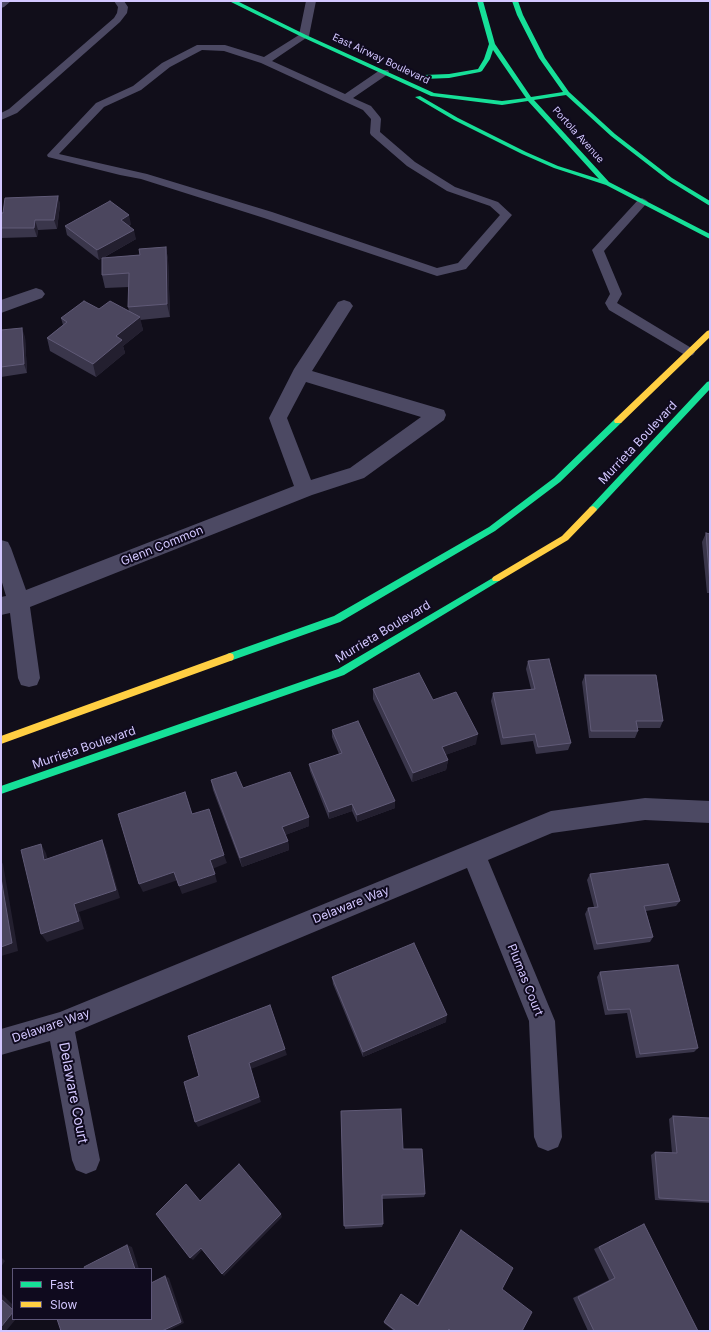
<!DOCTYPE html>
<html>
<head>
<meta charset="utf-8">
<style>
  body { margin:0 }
  #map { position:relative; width:711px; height:1332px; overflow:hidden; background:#110e1a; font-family:Inter,sans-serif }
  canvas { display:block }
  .frame { position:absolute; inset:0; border:2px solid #d3c7ff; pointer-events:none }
  .legend { position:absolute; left:12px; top:1268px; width:140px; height:52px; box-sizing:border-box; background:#0f0a1e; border:1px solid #5d5678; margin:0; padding:5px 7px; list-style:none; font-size:12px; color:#d3c7ff }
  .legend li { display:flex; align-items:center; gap:8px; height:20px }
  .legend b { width:20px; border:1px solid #5d5678 }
</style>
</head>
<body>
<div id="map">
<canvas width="711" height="1332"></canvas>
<div class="frame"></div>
<ul class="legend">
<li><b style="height:5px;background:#16e098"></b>Fast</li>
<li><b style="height:5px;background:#ffcf43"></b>Slow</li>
</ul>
</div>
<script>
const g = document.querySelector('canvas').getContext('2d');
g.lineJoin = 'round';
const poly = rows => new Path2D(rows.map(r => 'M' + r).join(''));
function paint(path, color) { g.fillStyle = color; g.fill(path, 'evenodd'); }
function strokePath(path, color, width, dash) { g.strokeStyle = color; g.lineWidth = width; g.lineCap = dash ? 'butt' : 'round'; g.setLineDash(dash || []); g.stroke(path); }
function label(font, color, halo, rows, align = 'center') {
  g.font = font + ' Inter,sans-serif'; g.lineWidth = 4; g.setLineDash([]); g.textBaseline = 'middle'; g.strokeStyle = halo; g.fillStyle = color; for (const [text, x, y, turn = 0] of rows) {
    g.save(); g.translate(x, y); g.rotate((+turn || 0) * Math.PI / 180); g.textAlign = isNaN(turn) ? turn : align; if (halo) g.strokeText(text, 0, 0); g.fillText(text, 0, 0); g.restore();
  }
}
paint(poly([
  [1,1,11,1,4,7,1,8,1,1],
  [114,1,124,1,128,7,127,13,120,22,17,113,1,120,1,113,9,109,114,18,117,13,118,7,114,1],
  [306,1,316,1,309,36,272,61,345,94,380,70,388,70,389,72,388,74,353,98,371,106,380,117,381,119,380,132,415,162,455,187,498,202,512,215,466,269,437,276,264,218,141,179,120,175,48,157,47,155,96,103,133,86,162,63,197,45,225,45,264,57,299,35,306,1],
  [202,50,224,51,261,63,363,110,371,119,370,133,371,135,407,166,447,191,490,206,500,215,458,263,437,268,272,212,147,174,59,154,104,107,141,90,170,67,202,50],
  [642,198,646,200,648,202,646,204,604,251,622,294,617,303,693,349,695,352,693,355,689,356,685,355,609,310,605,303,610,294,592,250,638,200,642,198]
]), '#4c4963');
paint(poly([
  [36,288,42,290,45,294,42,298,1,313,1,300,36,288],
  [344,300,350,302,353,306,312,371,444,410,446,415,444,420,364,478,312,495,30,607,40,678,37,685,29,687,21,685,18,678,10,613,1,615,1,597,6,596,1,579,1,540,8,542,11,548,26,590,294,486,269,418,294,369,338,302,344,300],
  [306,382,421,417,350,468,311,480,287,418,306,382],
  [645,798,710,801,710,823,645,820,552,833,488,860,555,1021,562,1137,558,1147,548,1151,538,1147,534,1137,529,1021,467,868,75,1032,100,1160,96,1170,86,1174,76,1170,72,1160,50,1041,1,1055,1,1029,60,1012,551,811,645,798]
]), '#4c4963');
paint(poly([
  [229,1,237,1,306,35,434,93,502,101,526,98,493,50,490,59,482,71,480,72,449,78,424,79,398,72,401,70,424,75,449,74,478,69,484,59,489,44,477,1,483,1,495,44,531,97,563,92,539,58,517,15,512,1,518,1,523,15,545,58,569,92,615,134,672,178,710,201,710,206,668,180,611,136,566,95,534,100,609,182,710,234,710,239,606,185,554,168,522,154,454,120,415,97,420,96,458,118,526,152,558,166,599,179,528,101,502,105,431,96,302,37,229,1],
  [710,381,710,389,596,511,590,511,589,509,590,507,707,382,710,381],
  [618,418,622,421,621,423,560,482,495,531,340,622,230,661,227,660,226,657,227,654,334,616,489,527,554,478,615,419,618,418],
  [496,576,499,577,500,579,499,581,344,675,1,794,1,786,338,669,496,576]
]), '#16e098');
paint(poly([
  [710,330,710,337,621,423,615,423,614,421,615,419,707,331,710,330],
  [593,506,597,509,596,511,568,540,499,581,493,581,492,579,493,577,562,536,590,507,593,506],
  [230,653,233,654,234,657,233,660,1,744,1,736,230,653]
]), '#ffcf43');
paint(poly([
  [58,196,60,205,57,229,38,230,37,237,1,238,1,213],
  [131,224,129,226,136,239,103,258,140,255,166,247,168,260,170,317,140,320,143,330,123,346,125,353,96,377,50,351,47,338,63,325,61,318,99,309,129,311,128,307,129,287,105,288,102,275,102,258,99,260,67,235,65,226],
  [1,330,25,337,27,373,1,377],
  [706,533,710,534,710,593,707,593,702,542],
  [528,661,571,743,568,750,536,754,533,741,501,745,491,701,493,693,531,689,526,669],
  [585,675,663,721,660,728,637,728,638,731,635,738,589,738,582,682],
  [373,689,433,700,476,744,445,755,448,760,446,770,412,782,373,699],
  [332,730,395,808,357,822,352,811,329,819,310,771,309,764,339,754,332,737],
  [211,780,309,826,285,835,288,841,289,850,242,867,213,790],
  [590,874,680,901,676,906,646,911,653,937,650,942,594,950,585,914,588,908,594,907,587,880],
  [600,972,698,1048,694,1052,636,1058,627,1013,605,1015,597,977],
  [332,977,446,1022,363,1057,333,984],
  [341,1111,403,1149,425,1194,424,1197,382,1199,383,1224,382,1227,345,1229],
  [673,1116,710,1118,710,1203,655,1200,651,1155,655,1152,672,1153,669,1119],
  [644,1224,698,1331,588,1331,573,1298,609,1280,594,1249],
  [461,1230,502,1289,522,1331,448,1331,448,1330,447,1331,394,1331,384,1323,401,1294,417,1306]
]), '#3a364b');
paint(poly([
  [58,196,60,205,57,229,54,220],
  [129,215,131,224,122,229,121,220],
  [35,220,38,230,37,237,34,228],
  [134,230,136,239,99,260,97,250],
  [166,247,168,260,170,317,167,304],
  [140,317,143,330,123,346,125,353,96,377,93,364,116,336],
  [22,328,25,337,27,373,24,364],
  [478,734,476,744,440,757,442,747],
  [448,760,446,770,412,782,413,773],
  [395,801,395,808,357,822,357,815],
  [352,804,352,811,329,819,329,812],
  [309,817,309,826,283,836,282,827],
  [102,840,106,849,120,898,79,912,84,929,47,942,41,934,74,904],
  [288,841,289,850,242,867,240,858],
  [41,844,46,853,50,869,44,860],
  [224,855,227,863,212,869,210,860],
  [1,861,3,864,18,951,1,956],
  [174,872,178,880,143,892,139,884],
  [215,874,217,882,182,894,179,886],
  [447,1015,446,1022,363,1057,363,1052],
  [285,1049,287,1055,251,1069,261,1102,198,1127,195,1122,249,1063],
  [281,1214,282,1217,224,1276,222,1274],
  [127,1245,132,1247,139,1269,135,1269],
  [201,1248,203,1249,193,1260,190,1258],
  [1,1257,5,1261,1,1267],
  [165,1276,169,1278,184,1323,168,1331,162,1331],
  [1,1293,13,1305,13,1310,1,1299],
  [13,1312,13,1319,16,1319,6,1331,1,1331,1,1327]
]), '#231f2f');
const building = poly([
  [58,196,54,220,35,220,34,228,1,228,1,213,3,213,5,198,58,196],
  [110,201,129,215,121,220,134,230,97,250,65,226,110,201],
  [166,247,167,304,128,307,129,273,102,275,102,258,140,255,139,249,166,247],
  [84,301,99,309,110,301,140,317,116,336,122,340,93,364,47,338,67,322,61,318,84,301],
  [22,328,24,364,1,367,1,330,22,328],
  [706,533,710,534,710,584,706,533],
  [549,659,571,743,538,747,535,734,503,738,493,693,535,689,528,661,549,659],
  [419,673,433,700,456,692,478,734,442,747,448,760,413,773,373,689,419,673],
  [585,675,656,675,663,721,636,721,638,731,591,731,585,675],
  [358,721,395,801,357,815,352,804,329,812,309,764,342,753,332,730,358,721],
  [236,772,243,788,290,772,309,817,282,827,288,841,240,858,211,780,236,772],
  [185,792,192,814,209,809,224,855,210,860,215,874,179,886,174,872,139,884,118,814,185,792],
  [102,840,116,890,74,904,79,921,41,934,21,850,41,844,44,860,102,840],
  [668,864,680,901,644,906,653,937,597,944,588,908,598,907,590,874,668,864],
  [1,878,12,943,1,947,1,878],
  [414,943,447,1015,363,1052,332,977,414,943],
  [678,965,698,1048,640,1054,630,1009,608,1010,600,972,678,965],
  [270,1005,285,1049,249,1063,259,1097,195,1122,184,1082,199,1076,188,1036,270,1005],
  [401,1109,403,1149,422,1149,425,1194,382,1195,383,1224,344,1226,341,1111,401,1109],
  [673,1116,710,1118,710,1201,659,1198,655,1152,677,1153,673,1116],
  [239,1164,281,1214,222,1274,201,1248,190,1258,156,1214,186,1184,200,1201,239,1164],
  [644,1224,698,1331,594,1331,578,1297,615,1278,599,1247,644,1224],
  [461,1230,513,1268,502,1289,532,1312,522,1331,451,1331,449,1329,447,1331,396,1331,384,1322,401,1294,418,1306,461,1230],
  [127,1245,135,1269,85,1269,84,1267,127,1245],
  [165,1276,181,1322,162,1331,61,1331,57,1319,151,1319,151,1283,165,1276],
  [1,1299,13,1310,13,1312,1,1327,1,1299]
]);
paint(building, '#4b465e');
strokePath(building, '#605a77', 1);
label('10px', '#d3c7ff', '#0f0a1e', [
  ["East Airway Boulevard",381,59,25],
  ["Portola Avenue",578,135,48]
]);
label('12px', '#d3c7ff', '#0f0a1e', [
  ["Murrieta Boulevard",638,443,-47],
  ["Glenn Common",162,546,-22],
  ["Murrieta Boulevard",383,632,-31],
  ["Murrieta Boulevard",84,748,-19],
  ["Delaware Way",351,905,-22],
  ["Plumas Court",525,980,68],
  ["Delaware Way",51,1026,-19]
]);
label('14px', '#d3c7ff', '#0f0a1e', [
  ["Delaware Court",73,1093,79]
]);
</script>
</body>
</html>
